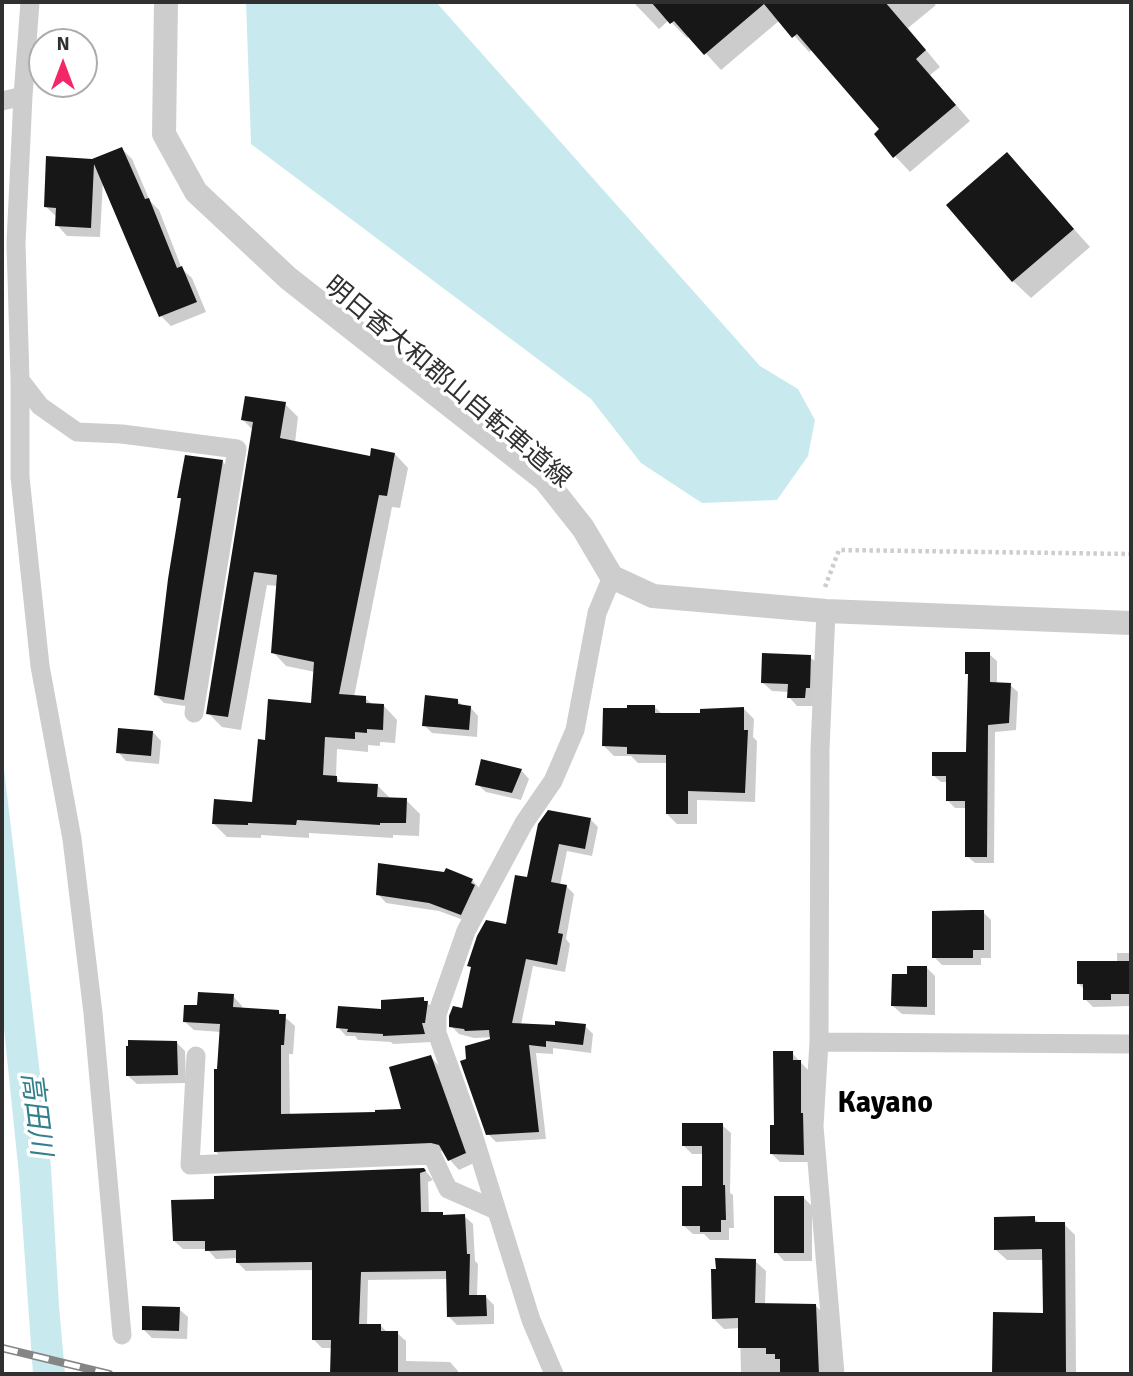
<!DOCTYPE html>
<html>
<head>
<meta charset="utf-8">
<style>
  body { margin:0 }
  #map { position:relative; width:1133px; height:1376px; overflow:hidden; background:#fff; font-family:Signika,sans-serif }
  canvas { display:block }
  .frame { position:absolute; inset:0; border:4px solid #303030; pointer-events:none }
  .north { position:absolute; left:28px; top:28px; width:70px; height:70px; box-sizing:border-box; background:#fff; border:2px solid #acacac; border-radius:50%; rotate:0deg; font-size:19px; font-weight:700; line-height:28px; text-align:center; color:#303030 }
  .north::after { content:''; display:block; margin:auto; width:24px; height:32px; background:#f42668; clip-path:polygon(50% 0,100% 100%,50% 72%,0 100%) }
</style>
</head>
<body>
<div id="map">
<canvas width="1133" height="1376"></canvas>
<div class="frame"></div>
<div class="north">N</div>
</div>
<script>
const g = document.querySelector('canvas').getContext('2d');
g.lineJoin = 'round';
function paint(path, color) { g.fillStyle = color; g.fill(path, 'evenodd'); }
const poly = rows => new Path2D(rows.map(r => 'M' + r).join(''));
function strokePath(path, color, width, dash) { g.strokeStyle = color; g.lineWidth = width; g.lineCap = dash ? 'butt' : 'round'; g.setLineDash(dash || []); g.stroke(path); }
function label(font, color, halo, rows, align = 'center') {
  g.font = font + ' Signika,"Noto Sans JP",sans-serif'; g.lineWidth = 7; g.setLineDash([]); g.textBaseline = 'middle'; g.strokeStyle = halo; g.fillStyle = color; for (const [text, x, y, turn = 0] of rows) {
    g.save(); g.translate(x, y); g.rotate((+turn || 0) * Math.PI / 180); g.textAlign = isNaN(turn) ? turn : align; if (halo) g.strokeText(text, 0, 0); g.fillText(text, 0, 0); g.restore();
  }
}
paint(poly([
  [246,2,436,2,760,366,798,389,815,420,808,456,777,500,702,503,641,463,591,399,251,144],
  [2,752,51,1167,59,1306,65,1374,33,1374,19,1175,2,1009]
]), '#c8eaef');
paint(poly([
  [633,2,837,2,844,9,852,2,932,2,936,5,908,28,940,67,930,75,970,121,910,172,895,156,882,130,813,49,809,52,780,20,721,70,690,36,687,38,669,20,659,29],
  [122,149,132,159,150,201,159,210,182,269,192,278,206,312,171,326,161,316,103,180,100,237,67,236,57,225,57,217,45,206,93,161],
  [1007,154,1090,247,1031,298,1013,281],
  [285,404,298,417,295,443,371,458,395,454,408,468,400,508,392,507,354,697,365,698,373,705,384,706,397,720,395,743,380,742,380,746,368,745,368,752,337,749,336,777,343,784,377,785,391,799,406,800,420,814,419,836,393,835,393,838,309,833,309,838,261,835,261,838,227,837,214,824,254,804,312,705,315,672,286,666,273,652,278,586,267,585,241,730,222,727,208,713,253,430,243,420],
  [222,461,230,470,192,707,164,703,156,695,182,500,179,497],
  [989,654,997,661,997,684,1010,685,1018,692,1016,730,995,732,994,863,975,863,967,856,967,808,955,808,947,800,948,782,941,782,933,775,967,754],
  [810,657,819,665,813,706,797,706,789,697,789,692,772,691,763,683],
  [457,700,464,707,470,707,478,716,477,737,432,733,424,725],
  [655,707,662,714,702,714,744,709,754,719,753,737,757,741,755,802,697,800,697,824,677,824,667,814,667,763,638,763,631,756,614,756,604,746],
  [153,732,161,741,159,764,126,761,118,752],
  [521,770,529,779,521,800,486,792,477,784],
  [590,819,598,827,592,856,567,851,560,885,566,886,574,894,566,939,570,944,565,972,533,966,521,1025,585,1026,593,1034,591,1053,553,1048,553,1054,536,1053,546,1139,496,1142,488,1134,496,1037,474,1038,459,1034,451,1026,464,1010,473,969,469,965,507,926,528,879,540,825],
  [472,880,480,889,469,922,439,911,386,903,378,894],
  [983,912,991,920,991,958,981,958,981,965,942,965,934,957],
  [1117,953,1131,953,1131,1006,1093,1007,1085,999,1085,990,1079,984,1117,962],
  [927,968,935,976,935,1015,902,1014,893,1006,908,976],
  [233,996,242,1006,242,1010,279,1012,295,1026,293,1054,289,1054,290,1115,377,1113,403,1110,431,1057,440,1067,474,1163,459,1170,442,1151,225,1160,215,1151,221,1032,194,1030,184,1021,198,1007],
  [423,999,436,1011,432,1042,393,1044,391,1042,358,1040,355,1036,346,1036,338,1027],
  [177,1043,185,1051,186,1083,137,1084,128,1076],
  [792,1053,808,1070,812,1162,780,1162,771,1153],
  [722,1125,731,1133,730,1193,733,1195,734,1228,729,1228,729,1240,710,1240,704,1234,693,1234,684,1226,704,1187,704,1154,692,1154,684,1146],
  [424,1169,433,1180,428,1182,429,1214,442,1214,445,1217,464,1216,473,1224,475,1261,478,1264,477,1297,485,1296,494,1305,494,1324,457,1325,449,1317,448,1279,368,1280,367,1325,380,1325,388,1333,397,1333,406,1341,406,1361,450,1362,458,1371,458,1374,332,1374,332,1348,322,1348,313,1339,314,1270,246,1271,238,1263,238,1258,216,1259,207,1249,183,1249,174,1241,215,1201],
  [804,1198,812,1206,812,1261,784,1261,776,1252],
  [1034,1218,1040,1224,1064,1224,1075,1235,1076,1374,994,1374,995,1314,1044,1315,1044,1260,1007,1260,996,1250],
  [755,1261,766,1271,765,1305,816,1306,826,1316,828,1374,741,1374,740,1328,724,1329,713,1318],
  [179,1309,188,1317,187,1339,152,1338,143,1329]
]), '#0003');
paint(poly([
  [651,2,885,2,926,50,916,59,956,105,893,158,874,134,879,129,797,34,792,38,764,4,704,55,674,21,670,24],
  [122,147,145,199,149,198,177,268,182,266,197,302,159,317,94,164,91,228,55,226,56,208,44,207,46,156,92,159],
  [1007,152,1074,229,1012,282,946,205],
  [245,396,286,402,280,438,370,456,371,448,395,453,387,496,379,495,339,694,366,696,366,703,384,704,383,730,367,729,367,733,355,732,355,739,325,737,323,775,337,776,337,782,378,784,377,797,407,798,406,823,380,823,380,825,297,820,296,825,248,823,248,825,212,824,214,799,252,802,258,739,265,740,268,699,311,703,314,662,271,653,277,575,254,572,228,717,206,714,253,422,241,420],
  [185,455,223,460,184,700,154,695,168,579,179,511,181,498,177,498],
  [965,652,990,652,990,682,1011,683,1009,723,988,725,987,857,965,857,965,801,946,801,946,776,932,776,932,752,966,752,968,674,965,674],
  [762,653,811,655,810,688,806,688,805,698,787,698,788,684,761,683],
  [425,695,458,699,458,704,471,706,469,730,422,726],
  [627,705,655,705,655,713,700,713,700,709,744,707,744,730,748,730,745,793,688,791,688,814,666,814,666,755,627,754,627,747,602,746,603,708,627,708],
  [118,728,153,731,151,756,116,753],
  [481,759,522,769,512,793,475,785],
  [548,810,591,818,585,849,559,844,551,882,567,885,558,933,563,934,557,965,526,959,512,1023,555,1025,555,1021,586,1024,583,1045,546,1041,546,1047,529,1045,539,1132,486,1135,460,1061,466,1059,465,1046,490,1039,489,1030,465,1031,464,1029,449,1027,449,1016,453,1006,462,1008,471,967,467,966,477,936,486,920,506,924,515,875,527,877,538,824],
  [378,863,444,872,446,868,473,879,471,883,475,885,461,915,429,903,376,895],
  [972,910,984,910,984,950,973,950,973,958,932,958,932,911],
  [1077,961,1131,961,1131,994,1111,994,1111,1000,1083,1000,1083,984,1077,984],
  [907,966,927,966,927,1007,891,1006,892,974,907,974],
  [198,992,234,994,233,1007,279,1010,279,1014,286,1014,284,1045,281,1045,281,1114,375,1112,375,1110,401,1109,389,1067,431,1055,466,1153,448,1161,439,1145,431,1143,214,1152,214,1069,217,1069,220,1024,183,1022,184,1005,197,1005],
  [424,997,424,1001,428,1001,425,1023,422,1023,425,1034,383,1036,383,1034,347,1032,348,1029,336,1028,338,1006,381,1009,381,1000],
  [128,1040,177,1041,178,1075,126,1076,126,1046,128,1046],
  [773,1051,793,1051,793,1060,801,1060,801,1113,803,1113,804,1155,770,1154,770,1125,774,1125],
  [682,1123,723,1123,723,1185,725,1185,726,1220,721,1220,721,1232,700,1232,700,1226,682,1226,682,1186,702,1186,702,1146,682,1146],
  [424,1168,426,1171,420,1173,421,1212,443,1212,443,1215,465,1214,467,1254,470,1254,469,1295,486,1295,487,1316,447,1317,446,1271,361,1272,359,1324,381,1324,381,1331,398,1331,398,1374,330,1374,331,1340,312,1340,312,1262,236,1263,236,1250,205,1251,205,1241,173,1241,171,1200,214,1199,214,1176],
  [774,1196,804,1196,804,1253,774,1253],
  [1035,1216,1035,1222,1065,1222,1066,1374,992,1374,993,1312,1043,1313,1042,1249,994,1250,994,1217],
  [715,1258,756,1259,755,1303,816,1304,819,1374,780,1374,780,1359,775,1359,775,1354,766,1354,766,1348,738,1348,738,1318,712,1319,711,1269,716,1269],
  [142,1306,180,1307,179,1331,142,1330]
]), '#171717');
strokePath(poly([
  [825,587,839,550,1131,554]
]), '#cdcdcd', 4.5, [3.5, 3.5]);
strokePath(poly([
  [30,2,23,96,16,243,20,380,40,406,77,432,122,434,237,449,194,713],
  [2,101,23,96],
  [20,380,20,477,40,666,72,839,93,1013,122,1335],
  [826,611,820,749,819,1042,814,1126,835,1374],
  [819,1042,1131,1044],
  [196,1056,190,1165,432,1155,448,1189,496,1210],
  [554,1374,531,1320,472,1131,437,1033,437,1014,466,931,524,823,553,781,575,730,597,613,612,577]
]), '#cdcdcd', 19);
strokePath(poly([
  [166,2,164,134,196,192,288,278,545,480,583,528,612,577,653,596,826,611,1131,623]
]), '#cdcdcd', 24);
const rail = poly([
  [2,1348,109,1374]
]);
strokePath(rail, '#858585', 8);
strokePath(rail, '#fff', 5, [16]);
label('26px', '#303030', '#fff', [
  ["明日香大和郡山自転車道線",447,383,40]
]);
label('italic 28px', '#32808c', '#fff', [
  ["高田川",35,1114,83]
]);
label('bold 30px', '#000', '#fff', [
  ["Kayano",885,1104]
]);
</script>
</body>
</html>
